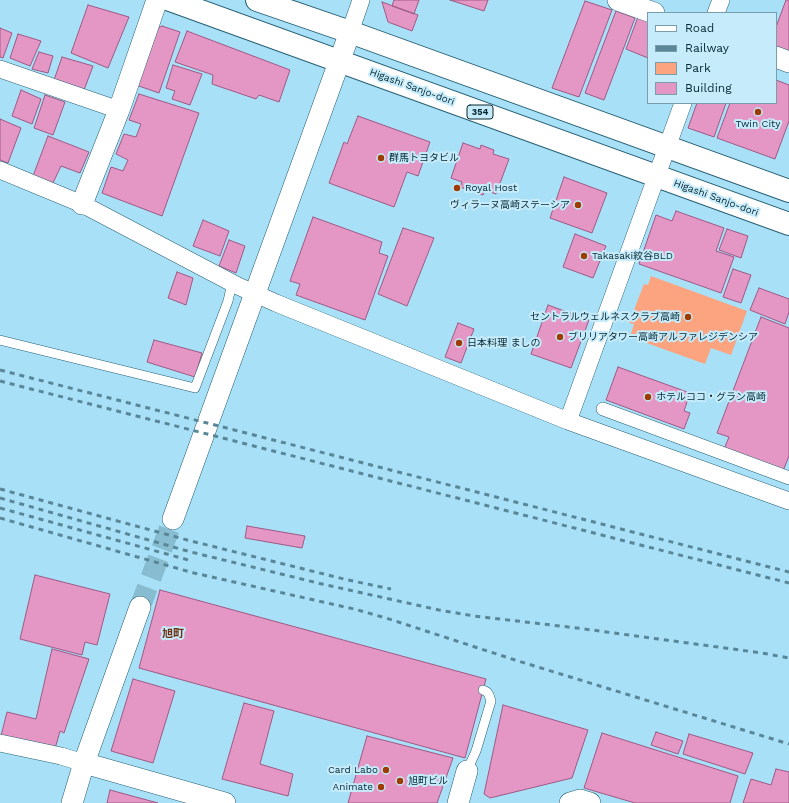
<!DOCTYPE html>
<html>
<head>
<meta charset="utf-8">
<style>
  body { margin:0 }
  #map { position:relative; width:789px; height:803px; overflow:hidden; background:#a8e1f7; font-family:"Work Sans",sans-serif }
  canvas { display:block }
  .legend { position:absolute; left:647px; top:12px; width:130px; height:92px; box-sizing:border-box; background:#c6ebfa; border:1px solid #799daa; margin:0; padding:5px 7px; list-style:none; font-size:12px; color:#062933 }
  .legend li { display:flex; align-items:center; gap:8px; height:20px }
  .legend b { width:20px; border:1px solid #799daa }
</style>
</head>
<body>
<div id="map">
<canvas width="789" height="803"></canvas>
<ul class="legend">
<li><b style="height:5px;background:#fff"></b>Road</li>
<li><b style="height:5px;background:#598797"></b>Railway</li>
<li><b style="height:11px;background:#fca480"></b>Park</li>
<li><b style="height:11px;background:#e497c5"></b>Building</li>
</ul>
</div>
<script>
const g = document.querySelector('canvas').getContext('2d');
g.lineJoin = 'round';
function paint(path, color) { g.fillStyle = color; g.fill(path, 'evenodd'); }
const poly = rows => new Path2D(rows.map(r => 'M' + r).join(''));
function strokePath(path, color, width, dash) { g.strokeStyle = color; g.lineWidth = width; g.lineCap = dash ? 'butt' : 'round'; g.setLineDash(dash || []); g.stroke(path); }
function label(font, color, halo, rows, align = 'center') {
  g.font = font + ' "Work Sans","Noto Sans JP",sans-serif'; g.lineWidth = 4; g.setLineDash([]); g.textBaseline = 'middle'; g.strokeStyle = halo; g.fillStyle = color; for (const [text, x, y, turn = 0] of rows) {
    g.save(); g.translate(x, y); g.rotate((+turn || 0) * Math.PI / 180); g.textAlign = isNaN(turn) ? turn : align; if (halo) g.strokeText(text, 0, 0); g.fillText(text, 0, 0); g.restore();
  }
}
paint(poly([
  [651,276,747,311,731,355,711,348,705,364,630,337,634,324,629,323,644,284,648,285]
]), '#fca480');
const building = poly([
  [394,0,419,0,414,14,392,6,394,0],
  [450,0,488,0,484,11,450,0],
  [786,0,789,0,789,51,776,46,776,27,786,0],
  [585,1,612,10,579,97,552,88,585,1],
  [382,2,418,15,412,31,388,22,382,2],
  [88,5,129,17,108,68,71,53,88,5],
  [616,11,635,18,604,100,585,93,616,11],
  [638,17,648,21,648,58,626,49,638,17],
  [162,26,180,32,159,93,136,85,156,29,162,26],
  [0,28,12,33,3,58,0,57,0,28],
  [187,31,290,70,279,102,259,95,256,99,212,84,213,75,175,62,187,31],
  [18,34,41,41,30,66,10,58,18,34],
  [39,52,53,56,48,73,32,69,39,52],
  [62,57,93,66,84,90,54,80,62,57],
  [173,65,202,74,190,105,172,99,175,91,166,88,173,65],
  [776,80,789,85,789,121,775,159,717,138,730,103,776,103,776,80],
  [21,90,41,99,32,124,12,116,21,90],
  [139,94,199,113,162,216,102,193,111,167,123,171,128,160,116,154,124,134,136,137,141,124,129,120,139,94],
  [45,95,65,102,53,135,34,128,45,95],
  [697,103,726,103,714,137,688,128,697,103],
  [358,116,430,142,418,176,407,172,394,207,329,183,344,142,347,144,358,116],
  [0,119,21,128,8,163,0,160,0,119],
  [48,136,89,152,80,173,61,166,53,183,33,176,48,136],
  [463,143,480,149,481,145,494,150,493,154,509,159,496,194,485,190,483,195,460,187,462,182,451,178,463,143],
  [564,177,607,193,592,233,550,218,564,177],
  [676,211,724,228,716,251,734,257,721,293,639,264,656,215,672,221,676,211],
  [313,217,382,242,379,253,388,256,365,320,296,295,300,284,290,281,313,217],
  [203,220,229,231,220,256,193,246,203,220],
  [403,228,434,238,407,306,378,294,403,228],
  [727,229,748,236,741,258,719,250,727,229],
  [575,234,606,246,593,278,563,267,575,234],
  [229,240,245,246,236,273,219,266,229,240],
  [733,269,751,275,741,303,723,297,733,269],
  [177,272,193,278,186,305,168,298,177,272],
  [759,288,789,299,789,312,785,324,750,310,759,288],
  [548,305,589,320,571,368,531,354,548,305],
  [761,317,789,328,789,456,783,471,724,449,729,437,717,433,761,317],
  [458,323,474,329,461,363,445,357,458,323],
  [154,340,202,353,195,377,147,362,154,340],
  [618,367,690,393,684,411,690,413,684,429,606,400,618,367],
  [247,526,305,536,302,548,245,538,247,526],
  [35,575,110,594,97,645,85,642,82,655,20,639,35,575],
  [160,590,486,679,465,758,139,668,160,590],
  [52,649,89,659,64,733,60,731,55,749,1,736,7,712,36,719,52,649],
  [133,679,175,691,153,763,111,751,133,679],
  [244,703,274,711,260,764,293,774,288,796,222,779,244,703],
  [503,705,588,730,572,778,490,798,484,794,503,705],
  [656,732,683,741,678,754,651,745,656,732],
  [602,733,738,776,730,803,635,803,584,788,602,733],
  [689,734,753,753,745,774,683,754,689,734],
  [367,736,453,758,437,803,348,803,367,736],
  [776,769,789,772,789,803,743,803,751,779,771,785,776,769],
  [110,790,158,803,107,803,110,790]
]);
paint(building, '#e497c5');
strokePath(building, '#9f5884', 1);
strokePath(poly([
  [140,607,173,519]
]), '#88bcd0', 21, [21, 10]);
const service = poly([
  [0,340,195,388,228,301,232,283],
  [467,771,476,751,491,701,489,695,487,692,483,690]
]);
const pedestrian = poly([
  [603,409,789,478]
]);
const minor = poly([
  [716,13,721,0],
  [350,32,361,0],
  [0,69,119,110],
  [0,170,82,204,238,286,276,303,568,421,789,501],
  [568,421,683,103],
  [0,743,61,756,84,763]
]);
const tertiary = poly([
  [618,0,654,13],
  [776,57,789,62],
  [82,204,119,110,157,0],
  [173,519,350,32],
  [84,763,225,803],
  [72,803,84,763,140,607],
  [458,803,467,771],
  [570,803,580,800,590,803]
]);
const trunk = poly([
  [170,0,789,224],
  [257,0,350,32,789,191]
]);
strokePath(service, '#275f72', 10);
strokePath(pedestrian, '#275f72', 14);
strokePath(minor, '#275f72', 18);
strokePath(tertiary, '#275f72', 22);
strokePath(trunk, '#275f72', 24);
strokePath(service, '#fff', 9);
strokePath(pedestrian, '#fff', 13);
strokePath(minor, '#fff', 17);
strokePath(tertiary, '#fff', 21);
strokePath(trunk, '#fff', 22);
strokePath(poly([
  [0,370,789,572],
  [0,381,789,583],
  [0,489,191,541,348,580,391,589],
  [0,498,191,552,322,584,439,610,474,616,577,628,762,653,789,658],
  [0,508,192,561],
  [0,518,194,573,354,609,386,618,515,660,789,744]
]), '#598797', 3, [5, 5]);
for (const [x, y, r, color] of [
  [758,112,4,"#9e3b00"],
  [381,158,4,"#9e3b00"],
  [457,188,4,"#9e3b00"],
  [578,205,4,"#9e3b00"],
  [584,256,4,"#9e3b00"],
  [688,317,4,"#9e3b00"],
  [560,337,4,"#9e3b00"],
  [459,343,4,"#9e3b00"],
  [648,397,4,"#9e3b00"],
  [386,770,4,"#9e3b00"],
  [400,781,4,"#9e3b00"],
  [381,787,4,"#9e3b00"]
]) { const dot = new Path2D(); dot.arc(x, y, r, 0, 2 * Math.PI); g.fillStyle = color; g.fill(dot); strokePath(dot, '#c6ebfa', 1.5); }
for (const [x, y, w] of [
  [480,112,26]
]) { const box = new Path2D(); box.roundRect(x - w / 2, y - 7, w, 14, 3); g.fillStyle = '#c6ebfa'; g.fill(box); strokePath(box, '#062933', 1); }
label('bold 9px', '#062933', null, [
  ["354",480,112]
]);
label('10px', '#062933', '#c6ebfa', [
  ["Higashi Sanjo-dori",412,87,20],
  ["Higashi Sanjo-dori",716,198,20]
]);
label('10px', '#062933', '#c6ebfa', [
  ["Twin City",758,124,"center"],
  ["群馬トヨタビル",389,158],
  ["Royal Host",465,188],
  ["ヴィラーヌ高崎ステーシア",570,205,"right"],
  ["Takasaki紋谷BLD",592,256],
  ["セントラルウェルネスクラブ高崎",680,317,"right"],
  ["ブリリアタワー高崎アルファレジデンシア",568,337],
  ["日本料理 ましの",467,343],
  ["ホテルココ・グラン高崎",656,397],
  ["Card Labo",378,770,"right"],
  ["旭町ビル",408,781],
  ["Animate",373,787,"right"]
], 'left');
label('bold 11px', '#6e2e10', '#c6ebfa', [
  ["旭町",173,634]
]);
</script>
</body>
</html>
